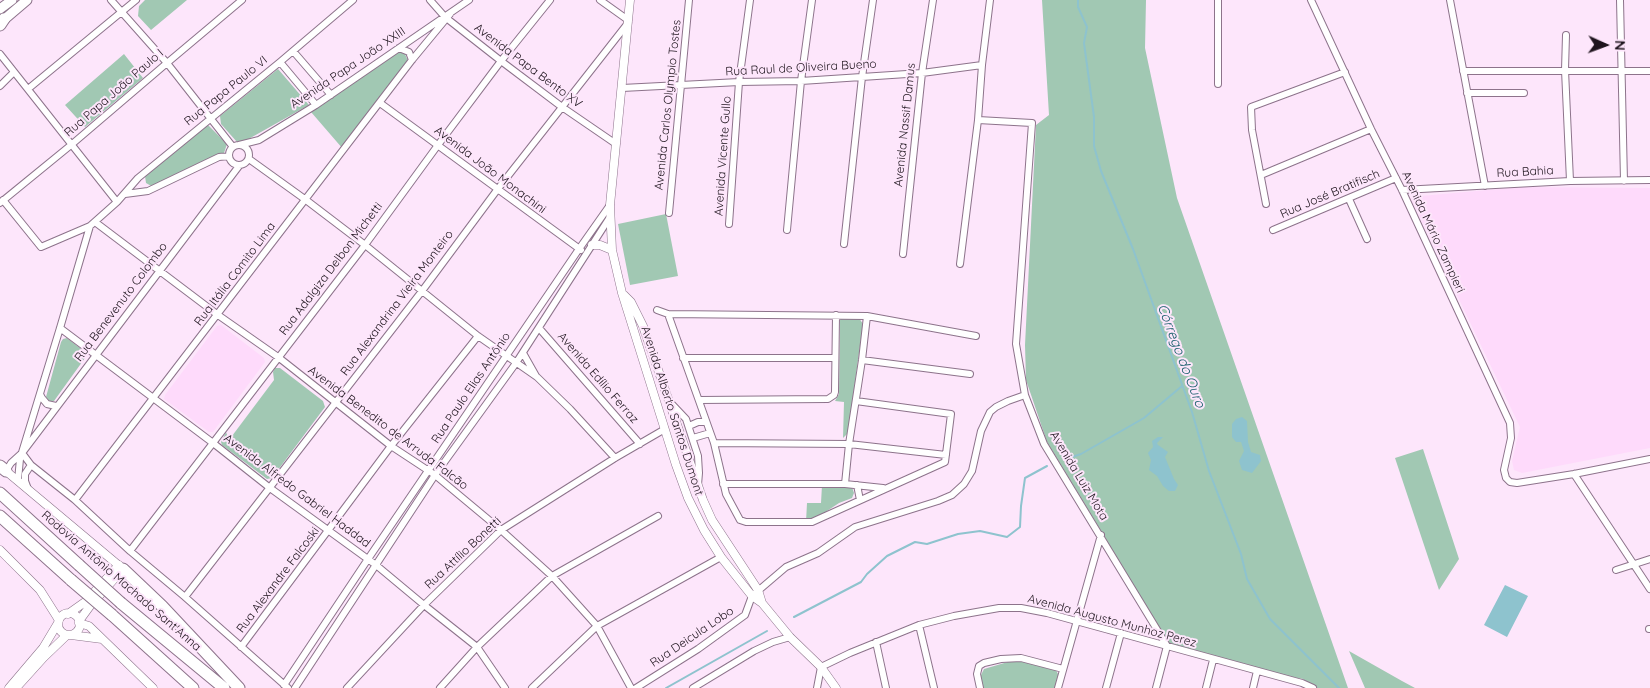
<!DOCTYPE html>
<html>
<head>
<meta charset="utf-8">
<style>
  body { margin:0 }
  #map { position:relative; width:1650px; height:688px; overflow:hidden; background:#fde6fb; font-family:Quicksand,sans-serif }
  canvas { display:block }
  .north { position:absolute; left:1580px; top:20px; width:50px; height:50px; -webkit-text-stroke:4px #fde6fb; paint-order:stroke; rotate:92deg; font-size:14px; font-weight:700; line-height:20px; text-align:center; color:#1e141d }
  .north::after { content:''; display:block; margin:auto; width:18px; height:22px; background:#1e141d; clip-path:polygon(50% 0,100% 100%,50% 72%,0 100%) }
</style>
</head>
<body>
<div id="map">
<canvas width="1650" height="688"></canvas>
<div class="north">N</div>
</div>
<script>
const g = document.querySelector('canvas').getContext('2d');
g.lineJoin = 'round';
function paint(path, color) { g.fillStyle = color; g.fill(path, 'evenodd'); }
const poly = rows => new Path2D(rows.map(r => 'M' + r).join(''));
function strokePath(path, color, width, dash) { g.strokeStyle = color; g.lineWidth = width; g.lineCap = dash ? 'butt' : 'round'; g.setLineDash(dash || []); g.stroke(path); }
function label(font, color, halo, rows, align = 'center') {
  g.font = font + ' Quicksand,sans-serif'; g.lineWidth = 4; g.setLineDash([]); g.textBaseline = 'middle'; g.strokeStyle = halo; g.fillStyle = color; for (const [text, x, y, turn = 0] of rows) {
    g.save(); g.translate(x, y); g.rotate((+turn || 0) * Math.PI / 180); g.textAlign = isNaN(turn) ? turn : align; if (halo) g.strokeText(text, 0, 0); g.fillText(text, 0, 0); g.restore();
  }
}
paint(poly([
  [1520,187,1650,188,1650,448,1522,473,1514,470,1512,461,1520,427,1410,197],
  [221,325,264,358,265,362,213,432,209,432,164,399,165,395,217,326]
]), '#fedafb');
paint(poly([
  [145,0,187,0,151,30,138,16,139,6],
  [1042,0,1146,0,1145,48,1177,198,1348,688,1317,688,1303,679,1257,671,1167,645,1103,534,1047,442,1026,380,1025,345,1036,125,1049,115],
  [399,52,405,54,408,61,343,149,311,112],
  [124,54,143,78,85,127,65,105],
  [278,69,309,105,245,141,237,142,221,124,220,116],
  [208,125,227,144,224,153,153,187,146,183,145,176],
  [666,214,678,276,630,285,618,224],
  [841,318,859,318,863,324,848,433,843,438,844,402,835,401,839,394,840,320],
  [67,338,85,352,85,358,54,401,49,401,46,397,61,342,63,339],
  [275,368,280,368,323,401,325,407,272,478,267,479,222,445,221,442,226,432,229,440,274,380,273,372],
  [1423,449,1459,559,1439,590,1395,458],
  [822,485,852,487,854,493,852,498,839,503,812,521,806,522,807,503,821,503],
  [1349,651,1402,681,1415,688,1365,688],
  [1011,661,1024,661,1056,670,1059,676,1055,688,983,688,980,677,984,669]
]), '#a1c8b3');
paint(poly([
  [1242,417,1247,421,1248,442,1251,452,1260,455,1261,461,1252,473,1242,470,1239,461,1244,451,1241,442,1236,442,1232,437,1232,424,1236,419],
  [1158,437,1163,437,1157,443,1158,445,1168,452,1165,457,1174,479,1178,485,1175,491,1169,491,1163,486,1157,476,1149,470,1151,460,1148,453,1153,447,1152,441],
  [1505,585,1528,596,1507,637,1484,625]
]), '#8ec3ce');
strokePath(poly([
  [1078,0,1078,7,1087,27,1084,43,1094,117,1094,146,1101,171,1133,249,1192,412,1209,471,1241,554,1247,579,1270,619,1339,688],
  [1069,458,1081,454,1144,418,1182,386],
  [794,617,861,582,867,574,887,556,915,542,927,544,958,534,980,531,1007,537,1020,527,1021,506,1025,478,1047,466],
  [666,688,767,631]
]), '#8ec3ce', 2);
const minor = poly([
  [111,0,167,63,233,147],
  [430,0,445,17,501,61,562,107,616,144],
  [600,0,628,20],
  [1311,0,1371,129,1402,190,1510,423,1511,438,1504,470,1506,478,1510,482,1517,483,1574,474,1650,459],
  [1450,0,1485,186],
  [1620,0,1624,181],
  [1566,35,1565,70,1570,181],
  [399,48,409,52,412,60],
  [293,51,331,95],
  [0,54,117,202],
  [280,62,316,105],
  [1463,71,1650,71],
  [1218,84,1218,0],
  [0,86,14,72],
  [622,88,739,82,801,81,922,73,982,65],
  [28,89,136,0],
  [1467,93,1524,93],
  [380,103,581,250],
  [978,120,1032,123,1016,344,1025,395,1044,444,1167,646,1156,688],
  '229 155a10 10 0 1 1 20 0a10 10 0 1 1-20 0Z',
  [239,145,259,140,316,105,469,0],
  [249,159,306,200,365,245,478,336,537,377,570,409,615,458],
  [1261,175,1371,129],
  [1402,190,1570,181,1650,180],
  [125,194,148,191,219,157,229,156],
  [1349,199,1367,239],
  [3,200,41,247,90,226,117,202,138,178,280,62,353,0],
  [0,203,71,145,167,63,242,0],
  [1266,204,1252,130,1251,107,1345,72],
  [669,213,689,0],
  [95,222,218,315,278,357,391,446,435,475,501,530,552,576,597,626,631,688],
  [729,224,739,82,750,0],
  [787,230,801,81,812,0],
  [1273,230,1396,178],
  [844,244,862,77,873,0],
  [903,254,922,73,933,0],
  [960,264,978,120,982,65,990,0],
  [657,310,668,314,867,316,976,336],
  [668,314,714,443,726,494,740,520,746,522,812,522,945,462,951,414,856,401],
  [60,328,213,443,270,488,376,565,424,605,477,647,505,688],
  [539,328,640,444],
  [523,353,536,376],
  [683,358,835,358],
  [862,360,970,374],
  [40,394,42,398,47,404,56,406],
  [699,400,828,399,834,395,835,392,836,315],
  [669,401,686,419,698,456,699,473,698,485],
  [689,426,698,422,706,422],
  [693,438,710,433],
  [714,443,849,444,946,455],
  [22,453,31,465,75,500,130,551,185,597,288,688],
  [6,471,11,463,22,453,239,166],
  [1574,474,1650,589],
  [18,480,20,459,60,328,90,226],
  [723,484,845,484,883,488],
  [845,484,849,444,862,360,867,316],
  [857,485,860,500],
  [28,489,25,481,25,474,31,465],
  [75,500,412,60,450,14],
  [130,551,365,245,438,145,501,61,550,0],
  [1616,570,1650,559],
  [185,597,422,291,497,190,628,23],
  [919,625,934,688],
  [1649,629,1650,629],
  [876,642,886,688],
  [241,647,391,446,478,336],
  [284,685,368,559,579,249,610,205],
  [295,688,435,475,516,363,610,217],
  [347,688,424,605,501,530,615,458,665,429],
  [440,688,477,647,552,576,658,516],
  [532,688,597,626,721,557],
  [636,688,698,649,745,615,752,596,786,567,818,553,855,527,938,501,952,495,964,484,972,471,981,431,990,412,996,407,1008,401,1025,395],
  [693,688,754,651,773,642,790,637],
  [817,688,821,667,850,653,919,625,954,616,999,608,1021,608,1047,613,1302,683,1313,688],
  [980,688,977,674,979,666,984,663,1001,659,1021,658,1063,669],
  [1058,688,1101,535],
  [1106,688,1121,633],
  [1206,688,1213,660],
  [1253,688,1257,671]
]);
const tertiary = poly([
  [630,0,610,205,612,250,622,293,676,465,688,498,704,530,721,557,752,596,762,603,790,637,821,667,836,688],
  [592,245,600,245,612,250],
  [624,295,631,302,643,326,703,500,712,520,758,590,762,603],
  [6,471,123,569,90,606,79,621],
  [0,550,40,590,59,620],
  '58 624a11 11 0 1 1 22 0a11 11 0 1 1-22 0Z',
  [68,614,85,602,119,565],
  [79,623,89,626,153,688],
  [71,635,102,639],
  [9,688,43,648,58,623],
  [16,688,44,657,67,635]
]);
const secondary = poly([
  [0,9,12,0],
  [0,23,27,0]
]);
const motorway = poly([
  [0,25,4,19],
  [0,466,6,471],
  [0,493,79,565],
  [0,516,71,580],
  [123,569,162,606,239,688],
  [121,603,224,688],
  [112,615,193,688]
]);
strokePath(minor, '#8d738b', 8);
strokePath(tertiary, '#8d738b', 9);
strokePath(secondary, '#8d738b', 11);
strokePath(motorway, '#8d738b', 13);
strokePath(minor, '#fff', 6);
strokePath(tertiary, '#fff', 8);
strokePath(secondary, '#fff', 9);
strokePath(motorway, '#fff', 11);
const motorwayBridge = poly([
  [79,565,121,603],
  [71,580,112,615]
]);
strokePath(motorwayBridge, '#8d738b', 13, []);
strokePath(motorwayBridge, '#fff', 11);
label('12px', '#1e141d', '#fde6fb', [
  ["Avenida Papa Bento XV",528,66,37],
  ["Avenida Papa João XXIII",348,68,-34],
  ["Rua Raul de Oliveira Bueno",801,68,-3],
  ["Rua Papa Paulo VI",226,91,-39],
  ["Rua Papa João Paulo I",114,93,-41],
  ["Avenida Carlos Olympio Tostes",668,105,-84],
  ["Avenida Nassif Damus",905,125,-84],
  ["Avenida Vicente Gullo",723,156,-86],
  ["Avenida João Monachini",490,170,37],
  ["Rua Bahia",1525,172,-3],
  ["Rua José Bratifisch",1330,194,-23],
  ["Avenida Mário Zampieri",1433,232,65],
  ["Rua Adalgiza Delbon Michetti",331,269,-53],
  ["Rua Itália Comito Lima",235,274,-53],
  ["Rua Benevenuto Colombo",121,302,-53],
  ["Rua Alexandrina Vieira Monteiro",397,303,-53],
  ["Avenida Edílio Ferraz",598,378,49],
  ["Rua Paulo Elias Antônio",471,388,-56],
  ["Avenida Alberto Santos Dumont",672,411,72],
  ["Avenida Benedito de Arruda Falcão",388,428,37],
  ["Avenida Luiz Mota",1079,476,59],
  ["Avenida Alfredo Gabriel Haddad",297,491,37],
  ["Rua Attílio Bonetti",463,553,-43],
  ["Rua Alexandre Falcoski",278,580,-53],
  ["Rodovia Antônio Machado Sant'Anna",121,581,41],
  ["Avenida Augusto Munhoz Perez",1112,621,15],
  ["Rua Deicula Lobo",692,637,-34]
]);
label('italic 14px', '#155d69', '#fde6fb', [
  ["Córrego do Ouro",1181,356,69]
]);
</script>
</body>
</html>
